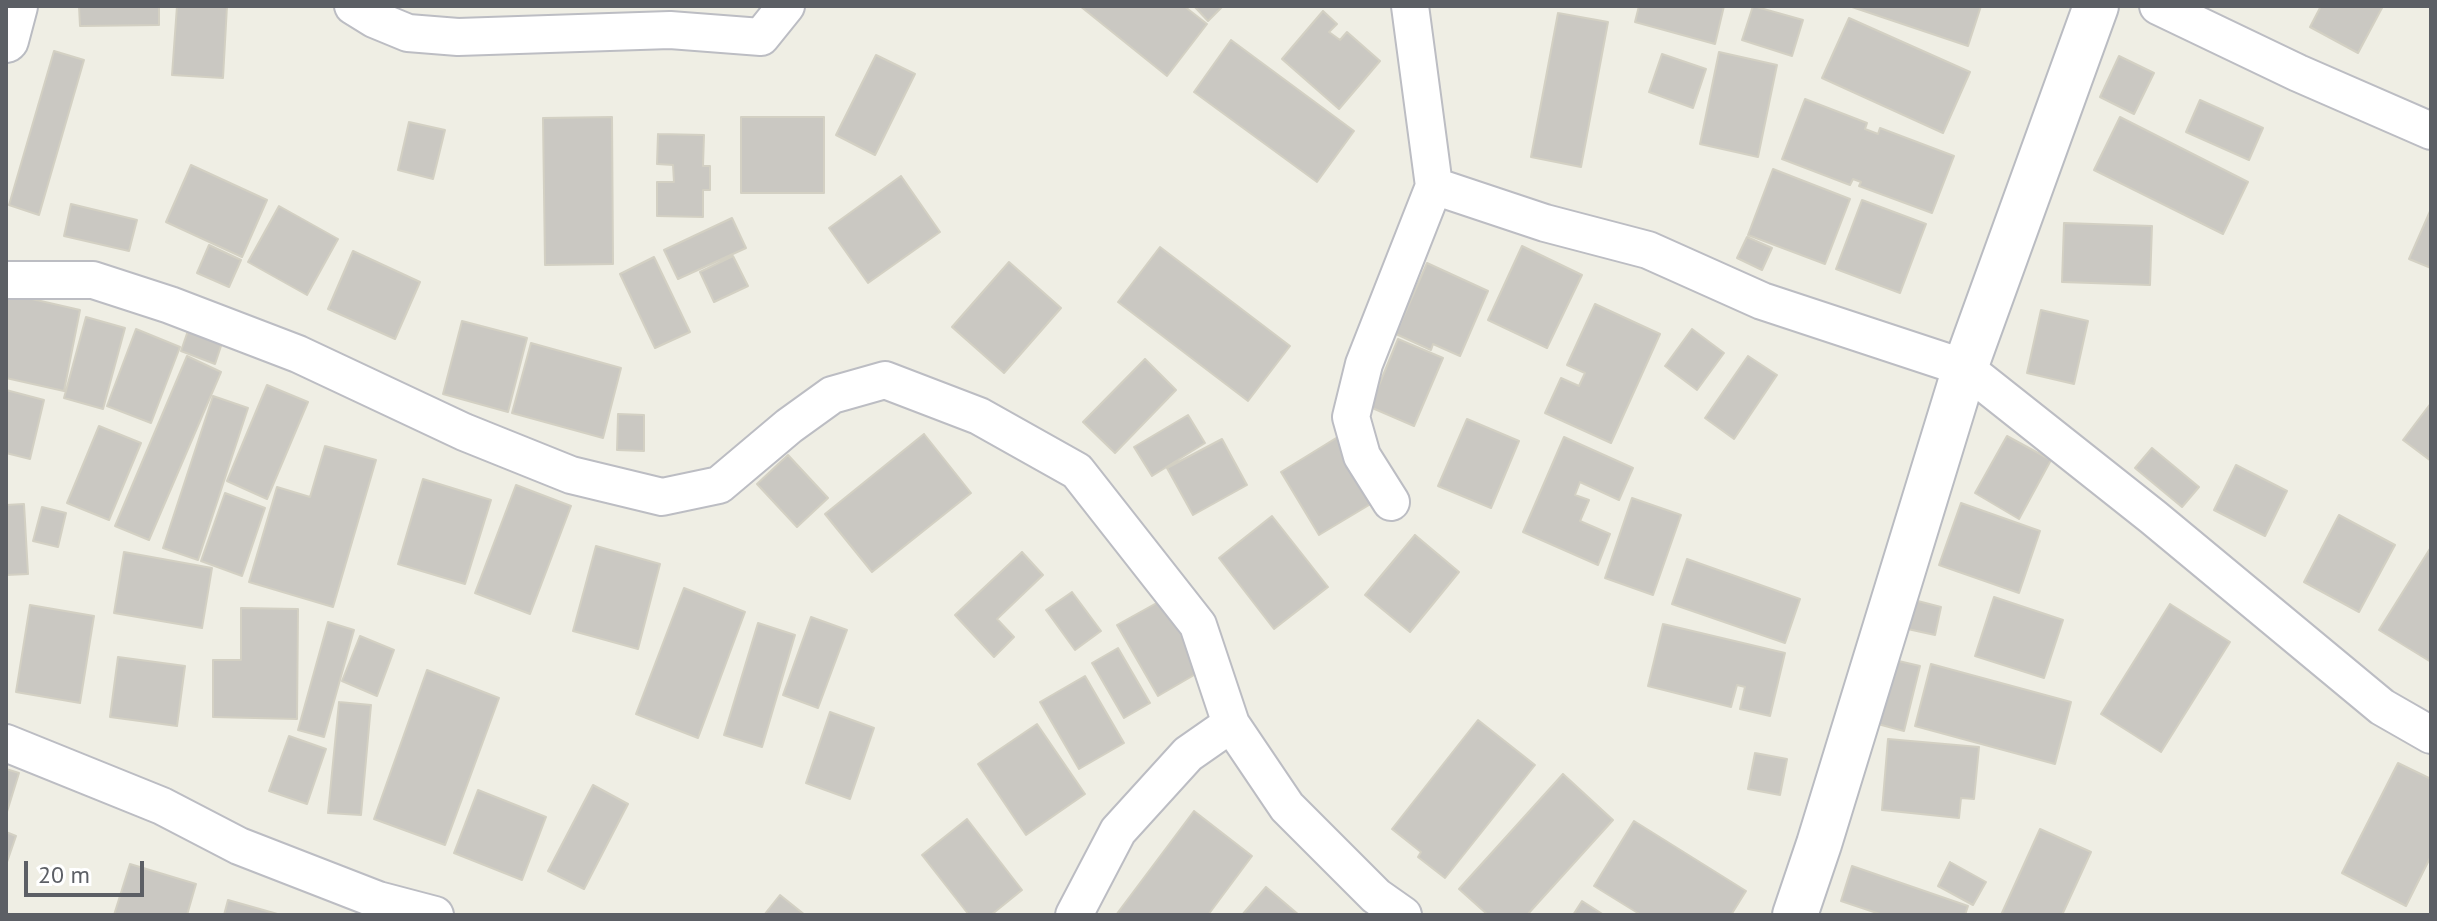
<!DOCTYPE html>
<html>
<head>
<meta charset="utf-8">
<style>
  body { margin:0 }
  #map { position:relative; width:2437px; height:921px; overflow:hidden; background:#efeee4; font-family:"PT Sans",sans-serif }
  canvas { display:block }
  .frame { position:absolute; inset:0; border:8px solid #5c5f65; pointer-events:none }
  .scale { position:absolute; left:24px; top:861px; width:120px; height:36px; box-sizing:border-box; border:4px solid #5c5f65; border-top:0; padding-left:10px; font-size:24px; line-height:28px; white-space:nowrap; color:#5c5f65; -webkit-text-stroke:6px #fff; paint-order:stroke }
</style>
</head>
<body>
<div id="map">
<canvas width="2437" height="921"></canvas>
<div class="frame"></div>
<div class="scale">20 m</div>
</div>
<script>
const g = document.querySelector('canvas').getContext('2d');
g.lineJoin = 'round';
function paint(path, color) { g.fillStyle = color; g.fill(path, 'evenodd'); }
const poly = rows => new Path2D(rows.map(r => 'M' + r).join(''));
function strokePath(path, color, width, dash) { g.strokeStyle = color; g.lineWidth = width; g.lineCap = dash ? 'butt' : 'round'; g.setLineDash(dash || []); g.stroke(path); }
const building = poly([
  [79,6,159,6,159,25,80,26,79,6],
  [177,6,227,6,223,78,172,75,177,6],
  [1080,6,1184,6,1207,24,1167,76,1080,6],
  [1194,6,1223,6,1208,21,1194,6],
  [1639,6,1724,6,1715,44,1635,22,1639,6],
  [1753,6,1803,20,1792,56,1742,40,1753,6],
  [1849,6,1981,6,1968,46,1849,6],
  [2321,6,2383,6,2358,53,2310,27,2321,6],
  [1323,11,1337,24,1329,32,1340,40,1347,32,1380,61,1339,109,1282,59,1323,11],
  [1558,13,1608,22,1581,167,1531,157,1558,13],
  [1849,18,1970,72,1943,133,1822,78,1849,18],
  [1231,40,1354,131,1317,182,1194,92,1231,40],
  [54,51,84,60,39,215,9,205,54,51],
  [1719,52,1777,65,1758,157,1700,144,1719,52],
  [1662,54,1706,69,1693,108,1649,92,1662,54],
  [876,55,915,74,875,155,836,135,876,55],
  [2119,56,2154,73,2134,114,2100,97,2119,56],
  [1805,99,1867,123,1865,129,1878,134,1880,128,1954,156,1932,213,1859,186,1861,182,1853,179,1850,185,1782,159,1805,99],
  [2200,100,2263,128,2249,160,2186,132,2200,100],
  [612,117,613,264,545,265,543,118,612,117],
  [741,117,824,117,824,193,741,193,741,117],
  [2120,117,2248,182,2223,234,2094,170,2120,117],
  [409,122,445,130,433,179,398,170,409,122],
  [658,134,704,135,703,166,710,166,710,190,703,190,703,217,657,216,657,182,674,182,673,165,657,164,658,134],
  [191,165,267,200,242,257,166,222,191,165],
  [1773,169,1850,199,1825,264,1748,235,1773,169],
  [901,176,940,232,868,283,829,228,901,176],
  [1862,200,1926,224,1900,293,1836,269,1862,200],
  [71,204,137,220,129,251,64,236,71,204],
  [279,206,338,239,307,295,248,262,279,206],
  [2431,209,2431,268,2409,259,2431,209],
  [732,218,746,248,678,279,664,250,732,218],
  [2064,223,2152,226,2150,285,2062,282,2064,223],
  [1747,237,1772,248,1762,270,1737,258,1747,237],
  [209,245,241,260,229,287,197,273,209,245],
  [1522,246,1582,275,1547,348,1488,320,1522,246],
  [1160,247,1290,346,1248,401,1118,302,1160,247],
  [353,251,420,282,395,339,328,309,353,251],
  [733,256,748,286,714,302,700,272,733,256],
  [654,257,690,332,655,348,620,274,654,257],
  [1009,262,1061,308,1004,373,952,327,1009,262],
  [1427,263,1488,291,1460,356,1433,344,1431,350,1396,334,1427,263],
  [6,293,80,310,64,391,6,378,6,293],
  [1595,304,1660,334,1611,443,1545,413,1561,378,1579,386,1585,373,1567,365,1595,304],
  [2041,310,2088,321,2074,384,2027,373,2041,310],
  [86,317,125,328,103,409,64,398,86,317],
  [192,319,226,331,215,364,181,351,192,319],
  [462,321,527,338,508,412,443,394,462,321],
  [136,329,180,347,151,423,107,406,136,329],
  [1692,329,1724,353,1697,390,1665,366,1692,329],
  [1398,339,1443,358,1414,426,1370,407,1398,339],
  [531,343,621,368,603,438,512,413,531,343],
  [187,356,221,372,149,540,115,526,187,356],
  [1748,356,1777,375,1734,439,1705,418,1748,356],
  [1145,359,1176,390,1115,453,1083,422,1145,359],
  [267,385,308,402,267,499,227,481,267,385],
  [6,390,44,400,30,459,6,453,6,390],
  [213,396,248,408,198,560,163,548,213,396],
  [2431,403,2431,461,2403,440,2431,403],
  [618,414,644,415,644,451,617,450,618,414],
  [1188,415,1205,443,1152,476,1134,447,1188,415],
  [1467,419,1519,441,1491,508,1438,486,1467,419],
  [99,426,141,443,109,520,67,503,99,426],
  [924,434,971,493,872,572,825,514,924,434],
  [1341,435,1379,499,1319,535,1281,472,1341,435],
  [2007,436,2051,460,2019,519,1975,493,2007,436],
  [1564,437,1633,468,1619,500,1580,482,1575,495,1589,500,1580,521,1610,534,1598,565,1523,532,1564,437],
  [1222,439,1247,485,1193,515,1167,468,1222,439],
  [325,446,376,460,333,607,249,582,277,487,310,497,325,446],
  [2152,448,2199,487,2182,507,2135,468,2152,448],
  [788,455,828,498,797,527,757,484,788,455],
  [2236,465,2287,491,2265,536,2214,510,2236,465],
  [423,479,491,500,465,584,398,564,423,479],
  [516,485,571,506,530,614,475,593,516,485],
  [225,493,265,508,242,576,201,561,225,493],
  [1632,498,1681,515,1653,595,1605,578,1632,498],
  [1961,503,2040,531,2019,593,1939,565,1961,503],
  [24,504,28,574,6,575,6,505,24,504],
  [42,507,66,513,58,547,33,541,42,507],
  [2339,515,2395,545,2359,612,2304,582,2339,515],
  [1272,516,1328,587,1274,629,1219,558,1272,516],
  [1415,535,1459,572,1410,632,1365,595,1415,535],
  [596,546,660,564,638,649,573,631,596,546],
  [2431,547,2431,662,2379,630,2431,547],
  [124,552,212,568,202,628,114,613,124,552],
  [1022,552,1043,575,997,619,1014,637,994,657,955,615,1022,552],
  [1687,559,1800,599,1785,643,1672,604,1687,559],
  [684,588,745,612,698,738,636,714,684,588],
  [1072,592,1101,631,1075,650,1046,610,1072,592],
  [1994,597,2063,620,2044,678,1975,656,1994,597],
  [1910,599,1941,607,1935,635,1903,628,1910,599],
  [1162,600,1201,671,1158,696,1117,625,1162,600],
  [2170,604,2230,642,2161,752,2101,714,2170,604],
  [30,605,94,616,80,703,16,692,30,605],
  [241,608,298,609,297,719,213,717,213,660,241,660,241,608],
  [811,617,847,630,818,708,783,695,811,617],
  [328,622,354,630,324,737,298,730,328,622],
  [758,623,795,635,762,747,724,735,758,623],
  [1663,624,1785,653,1770,716,1740,709,1745,687,1737,685,1731,707,1648,686,1663,624],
  [360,636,394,650,377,696,342,681,360,636],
  [1118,648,1150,703,1124,718,1092,663,1118,648],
  [118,657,185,666,177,726,110,717,118,657],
  [1890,659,1920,666,1904,731,1874,723,1890,659],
  [1931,664,2071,702,2055,764,1915,726,1931,664],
  [427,670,499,698,445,845,374,819,427,670],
  [1085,676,1124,743,1079,769,1040,702,1085,676],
  [339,702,371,705,361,815,328,813,339,702],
  [830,712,874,728,850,799,806,783,830,712],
  [1478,720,1535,765,1445,878,1418,857,1421,852,1392,829,1478,720],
  [1037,724,1085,794,1026,835,978,764,1037,724],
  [289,736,326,749,307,804,269,791,289,736],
  [1888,739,1979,747,1974,799,1961,798,1959,818,1882,810,1888,739],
  [1755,753,1787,759,1780,795,1748,789,1755,753],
  [2398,763,2431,779,2431,856,2406,906,2342,873,2398,763],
  [6,769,19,773,6,815,6,769],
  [1563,774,1613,820,1527,915,1488,915,1459,889,1563,774],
  [593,785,628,804,584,889,548,871,593,785],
  [478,790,546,817,522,880,454,853,478,790],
  [1194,811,1252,856,1208,915,1116,915,1194,811],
  [967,819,1022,890,991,915,969,915,922,855,967,819],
  [1634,821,1746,891,1731,915,1641,915,1594,886,1634,821],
  [2040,829,2091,852,2062,915,2001,915,2040,829],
  [6,832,16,836,6,865,6,832],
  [1950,862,1986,882,1973,905,1938,886,1950,862],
  [130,864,196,884,187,915,114,915,130,864],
  [1852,866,1968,906,1965,915,1883,915,1841,901,1852,866],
  [1266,887,1299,915,1242,915,1266,887],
  [780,895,805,915,764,915,780,895],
  [228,900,281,915,224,915,228,900],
  [1582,901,1604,915,1573,915,1582,901]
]);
paint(building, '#cac8c2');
strokePath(building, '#d3d0c3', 2);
const street = poly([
  [353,6,374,19,408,33,458,37,670,30,761,37,786,6],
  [2158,6,2298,73,2431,131],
  [1434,186,1545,223,1648,250,1762,301,1965,368,2153,517,2382,707,2431,735],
  [6,280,93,280,170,305,298,354,464,432,571,475,662,497,719,485,789,426,832,395,885,380,979,416,1077,471,1198,625,1231,724,1287,807,1376,896,1403,915],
  [1391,502,1362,456,1351,417,1364,364,1434,186,1410,6],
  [6,743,162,806,239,846,378,900,435,915],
  [1074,915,1118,831,1188,754,1231,724]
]);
const secondary = poly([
  [6,40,15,6],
  [1795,915,1819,844,1965,368,2096,6]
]);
strokePath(street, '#bcbdc3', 40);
strokePath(secondary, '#babcc2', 48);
strokePath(street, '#fff', 36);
strokePath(secondary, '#fff', 44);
</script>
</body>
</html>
